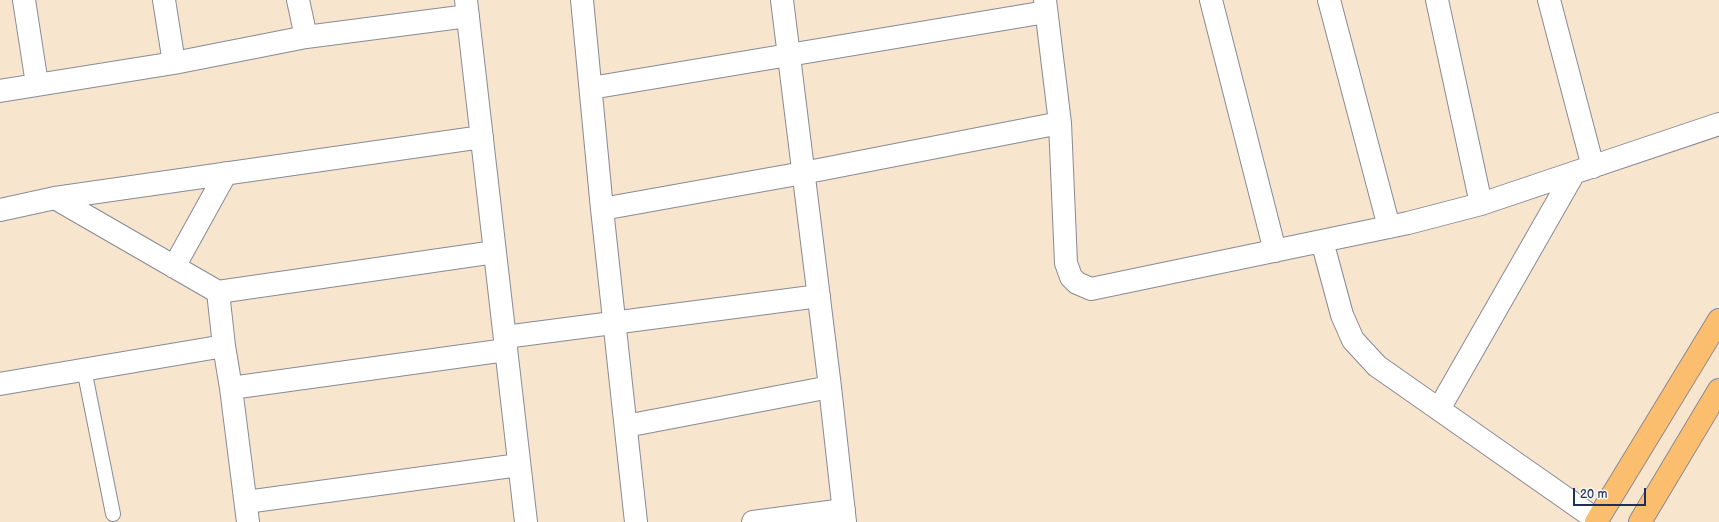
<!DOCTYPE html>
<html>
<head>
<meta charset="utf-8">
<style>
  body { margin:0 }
  #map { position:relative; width:1719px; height:522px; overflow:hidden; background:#f7e5ce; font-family:"Balsamiq Sans",sans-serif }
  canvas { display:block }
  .scale { position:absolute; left:1573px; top:488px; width:73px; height:18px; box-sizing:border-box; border:2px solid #1b2f5e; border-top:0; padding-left:5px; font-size:12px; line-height:14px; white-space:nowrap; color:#1b2f5e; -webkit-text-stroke:3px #fbf7ec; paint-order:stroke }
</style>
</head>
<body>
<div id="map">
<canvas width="1719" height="522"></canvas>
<div class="scale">20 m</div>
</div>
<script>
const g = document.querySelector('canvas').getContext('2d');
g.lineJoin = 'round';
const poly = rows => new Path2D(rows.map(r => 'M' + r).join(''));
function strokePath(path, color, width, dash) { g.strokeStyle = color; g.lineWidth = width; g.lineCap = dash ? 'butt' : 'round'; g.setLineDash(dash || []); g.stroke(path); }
const service = poly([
  [84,369,113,514]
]);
const minor = poly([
  [24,0,37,84],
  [164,0,174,63],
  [298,0,306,37],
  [466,0,526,522],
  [582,0,602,209,636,522],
  [782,0,830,387,845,522],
  [1045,0,1060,123,1066,263,1071,277,1077,283,1091,289,1408,223,1481,204,1719,124],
  [1211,0,1275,251],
  [1329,0,1389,227],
  [1437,0,1481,204],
  [1549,0,1593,167],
  [591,88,1046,12],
  [0,91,174,63,306,37,468,16],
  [55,198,482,137],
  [602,209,803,173,1060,123],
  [0,210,55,198,218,292],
  [1322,241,1342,315,1353,340,1377,366,1597,520],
  [174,267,226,173],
  [505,337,819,296],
  [0,384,224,346],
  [231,388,506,350],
  [1439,409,1574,173],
  [626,426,830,387],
  [246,502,519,465],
  [248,522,231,388,224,346,218,292,495,252],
  [753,522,844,510]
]);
const trunk = poly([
  [1596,522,1719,320],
  [1640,522,1719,390]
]);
strokePath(service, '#898a96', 16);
strokePath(minor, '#898a96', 24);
strokePath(trunk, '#898a96', 24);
strokePath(service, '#fff', 14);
strokePath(minor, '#fff', 22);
strokePath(trunk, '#fbbd6e', 22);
</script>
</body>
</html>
